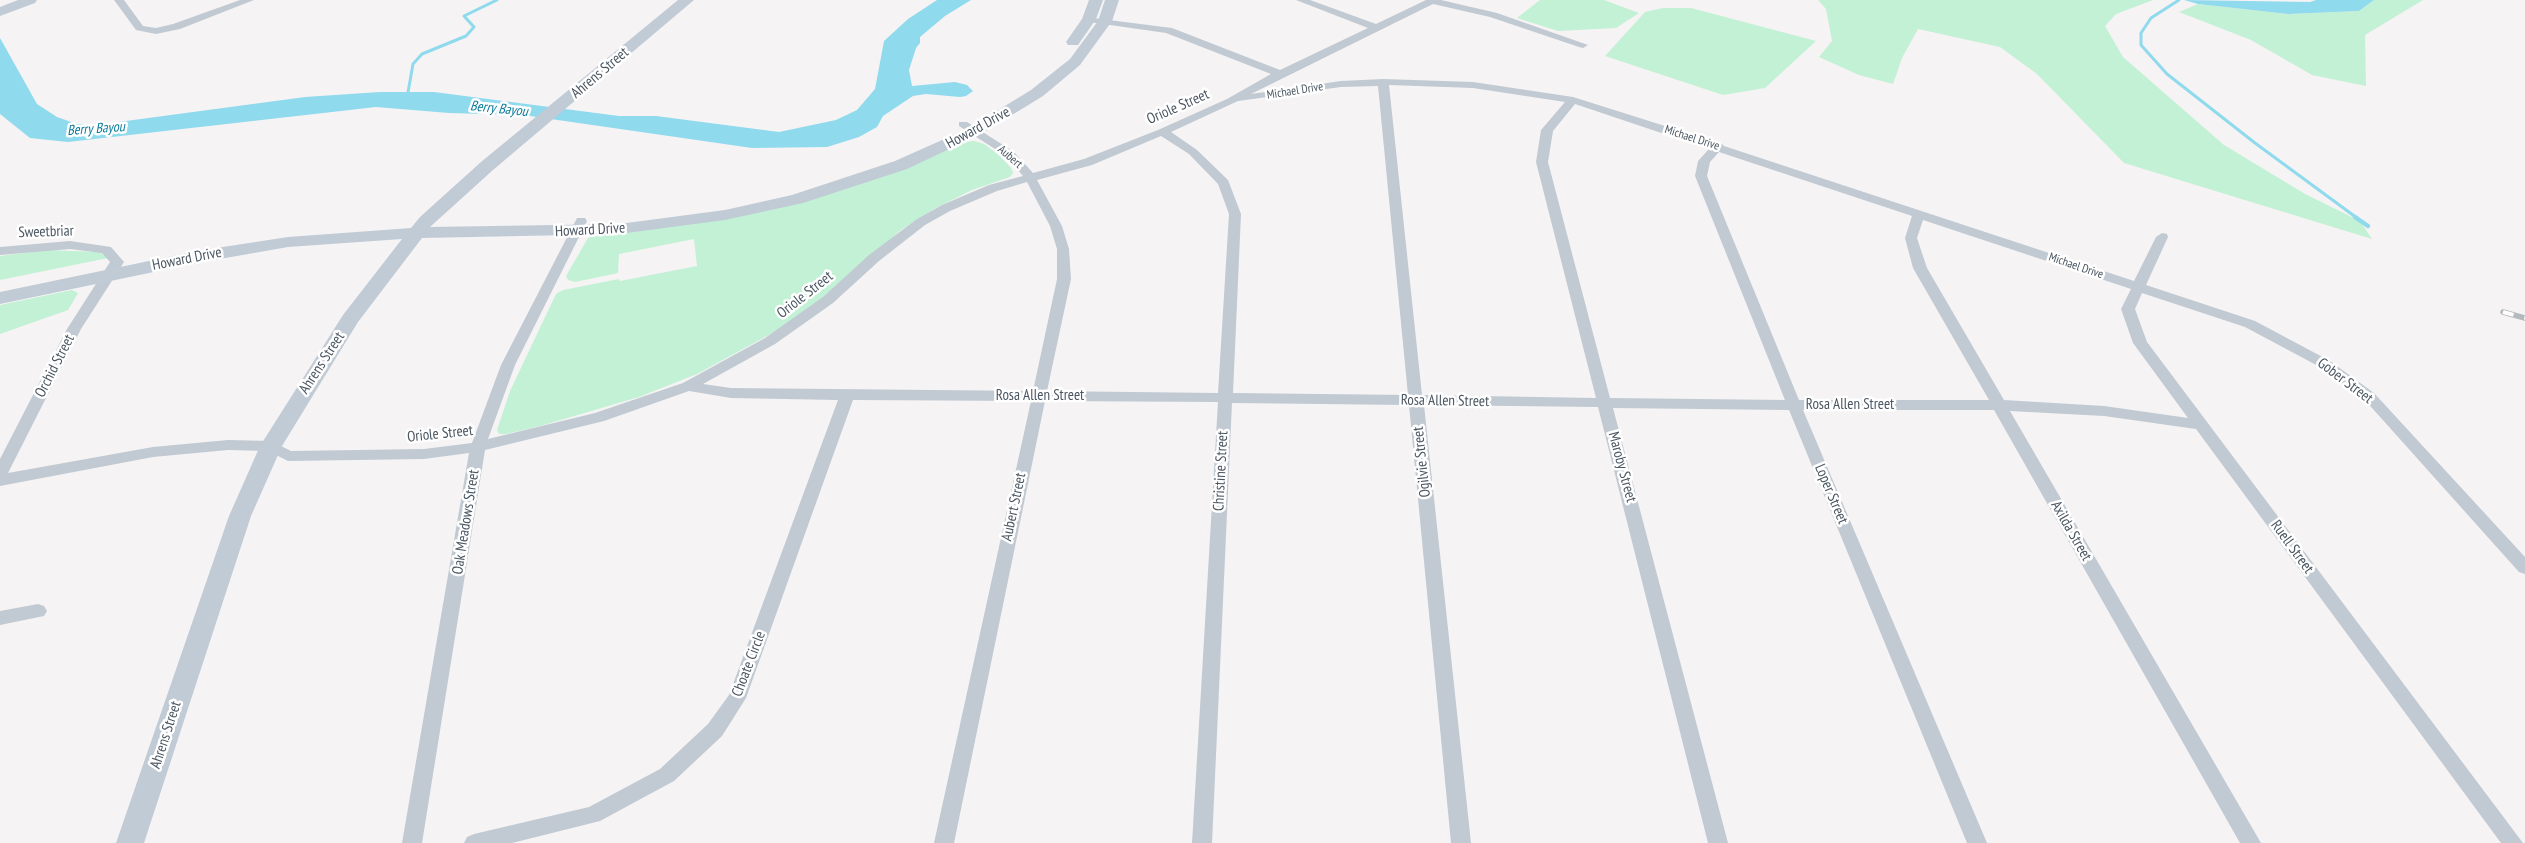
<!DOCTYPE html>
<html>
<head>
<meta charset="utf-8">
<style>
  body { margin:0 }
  canvas { display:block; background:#f5f3f3 }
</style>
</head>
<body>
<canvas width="2525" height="843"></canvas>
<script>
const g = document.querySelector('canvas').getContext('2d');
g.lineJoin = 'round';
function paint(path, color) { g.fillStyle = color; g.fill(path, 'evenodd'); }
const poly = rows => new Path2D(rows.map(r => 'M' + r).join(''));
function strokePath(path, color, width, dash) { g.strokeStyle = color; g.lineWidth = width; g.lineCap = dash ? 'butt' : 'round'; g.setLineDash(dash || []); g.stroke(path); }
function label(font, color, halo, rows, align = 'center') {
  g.font = font + ' "PT Sans Narrow",sans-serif'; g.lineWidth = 5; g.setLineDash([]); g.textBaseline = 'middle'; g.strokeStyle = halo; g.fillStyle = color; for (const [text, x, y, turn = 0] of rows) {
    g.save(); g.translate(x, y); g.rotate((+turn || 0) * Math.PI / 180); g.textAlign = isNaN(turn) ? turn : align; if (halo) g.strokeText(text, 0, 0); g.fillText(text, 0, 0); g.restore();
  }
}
paint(poly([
  [1540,0,1604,0,1639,13,1616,28,1558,31,1517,18],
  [1818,0,2153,0,2116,14,2105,26,2123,57,2224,145,2305,194,2360,221,2372,239,2124,163,2037,74,2000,47,1918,29,1902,58,1893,84,1859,75,1819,57,1832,41,1826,9],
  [2374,0,2423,0,2365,35,2366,86,2312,75,2251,40,2179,12,2198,4,2288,14,2359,11],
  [1663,8,1691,8,1816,41,1765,88,1723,95,1605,56,1645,12],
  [974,141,984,144,999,155,1011,168,1013,173,1010,177,972,190,934,209,901,230,822,299,776,331,697,374,639,397,540,426,506,434,499,434,497,430,510,391,556,294,563,290,619,279,620,281,697,266,694,239,619,254,618,273,575,282,568,280,566,276,588,238,597,235,712,221,963,142],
  [47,250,100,252,108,258,0,280,0,256],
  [72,290,78,293,68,310,0,334,0,305]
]), '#c3f1d5');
paint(poly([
  [937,0,971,0,945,16,920,37,920,43,916,48,909,70,912,86,955,82,967,85,973,91,966,96,960,97,926,94,913,96,883,116,877,127,859,137,827,147,752,148,523,115,449,113,376,107,68,142,30,138,0,114,0,38,37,104,57,117,77,124,96,125,305,97,380,92,434,92,619,116,656,116,779,132,836,120,857,110,875,89,884,41,908,19],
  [2184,0,2310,2,2316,0,2374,0,2359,11,2288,14,2198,4]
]), '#90daee');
strokePath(poly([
  [2179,0,2151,18,2141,33,2141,45,2167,74,2255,143,2357,218],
  [407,98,413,64,422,54,466,36,474,27,464,16,497,0]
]), '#90daee', 3);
strokePath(poly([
  [2355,217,2368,226]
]), '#90daee', 4.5);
paint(poly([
  [114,0,124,0,143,26,156,28,173,24,240,0,254,0,180,29,156,34,136,30,114,0],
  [1296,0,1310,0,1376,24,1426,0,1441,0,1497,13,1588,45,1583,48,1579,47,1490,17,1433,4,1251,94,1341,81,1383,79,1473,82,1573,97,1722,144,1724,146,2134,281,2156,237,2162,233,2167,234,2168,237,2146,285,2255,321,2330,361,2374,393,2525,557,2525,574,2519,572,2364,399,2320,367,2245,327,2142,293,2135,309,2147,342,2523,843,2501,843,2196,429,2104,416,2010,411,2261,843,2240,843,1994,410,1803,410,1987,843,1967,843,1789,410,1613,408,1728,843,1708,843,1598,407,1424,405,1471,843,1451,843,1409,405,1232,403,1212,843,1192,843,1218,402,1045,401,954,843,934,843,1031,401,853,400,746,698,722,736,674,781,600,821,512,843,464,843,467,837,474,834,589,807,660,769,708,724,729,695,838,400,731,398,689,391,604,421,485,450,422,843,402,843,469,453,424,459,288,461,268,451,228,450,153,457,0,486,0,459,67,329,110,262,102,253,70,249,0,255,0,247,70,241,111,247,124,262,81,329,8,473,153,447,228,440,271,441,291,451,424,449,472,443,501,365,577,218,585,218,587,221,515,365,488,439,595,413,683,383,765,338,823,297,869,255,917,219,942,205,989,185,1023,176,1006,156,959,126,959,122,967,122,1014,152,1033,173,1084,159,1158,130,1227,99,1271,74,1166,33,1089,22,1084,19,1085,17,1172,28,1280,70,1368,28,1296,0],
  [1389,85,1473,88,1565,102,1541,130,1536,162,1596,398,1422,395,1389,85],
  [1378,86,1408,395,1233,393,1241,214,1228,180,1197,150,1171,132,1238,101,1341,87,1378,86],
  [1575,104,1709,149,1698,161,1695,176,1785,400,1610,398,1548,162,1553,131,1575,104],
  [1161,136,1189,154,1218,184,1229,214,1218,393,1047,391,1071,279,1069,249,1062,226,1037,180,1092,165,1161,136],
  [1719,152,1912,216,1905,238,1913,268,1989,400,1799,400,1707,176,1710,162,1719,152],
  [1027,182,1050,226,1057,249,1057,279,1033,391,731,388,703,384,775,344,833,303,879,261,925,225,950,211,997,191,1027,182],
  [1923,220,2131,289,2121,309,2133,343,2188,418,2104,406,2004,400,1927,268,1917,238,1923,220],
  [38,604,44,606,47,611,44,616,0,625,0,611,38,604]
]), '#c1cad2');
paint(poly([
  [18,0,37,0,35,3,0,16,0,7,18,0],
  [678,0,694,0,493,170,430,227,619,224,725,210,792,195,895,161,969,128,1031,90,1070,59,1098,21,1105,0,1119,0,1112,21,1080,65,1043,96,981,134,907,169,803,203,725,220,619,234,422,238,358,322,282,446,251,516,144,843,116,843,229,516,260,446,343,315,402,239,288,247,197,263,0,304,0,292,197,251,288,237,411,228,420,217,481,162,678,0],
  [1089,0,1103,0,1096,19,1078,45,1068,45,1066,42,1082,19,1089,0]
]), '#c1cbd6');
const rail = poly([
  [2503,312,2525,318]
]);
strokePath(rail, '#b5b8bd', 5.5);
strokePath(rail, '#fff', 4, [11]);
label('12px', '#4a5661', '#fff', [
  ["Michael Drive",1295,91,-9],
  ["Michael Drive",1692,138,18],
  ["Aubert",1010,157,41],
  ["Michael Drive",2076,266,19]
]);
label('italic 14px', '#0c7c9b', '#fff', [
  ["Berry Bayou",499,109,6],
  ["Berry Bayou",96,129,-4]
]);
label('15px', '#4a5661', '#fff', [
  ["Ahrens Street",600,73,-40],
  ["Oriole Street",1178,107,-24],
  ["Howard Drive",978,128,-29],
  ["Howard Drive",590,230,-3],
  ["Sweetbriar",46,232,-2],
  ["Howard Drive",187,259,-11],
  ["Oriole Street",805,295,-38],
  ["Ahrens Street",322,363,-57],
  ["Orchid Street",55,366,-63],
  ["Gober Street",2345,381,37],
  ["Rosa Allen Street",1040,396],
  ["Rosa Allen Street",1445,401,1],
  ["Rosa Allen Street",1850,405],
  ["Oriole Street",440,434,-6],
  ["Ogilvie Street",1422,462,-96],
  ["Maroby Street",1622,467,75],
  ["Christine Street",1221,471,-87],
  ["Loper Street",1831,494,67],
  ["Aubert Street",1014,507,-78],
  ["Oak Meadows Street",466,522,-81],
  ["Axilda Street",2071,531,60],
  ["Ruell Street",2292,547,54],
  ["Choate Circle",749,664,-69],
  ["Ahrens Street",166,735,-72]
]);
</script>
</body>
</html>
